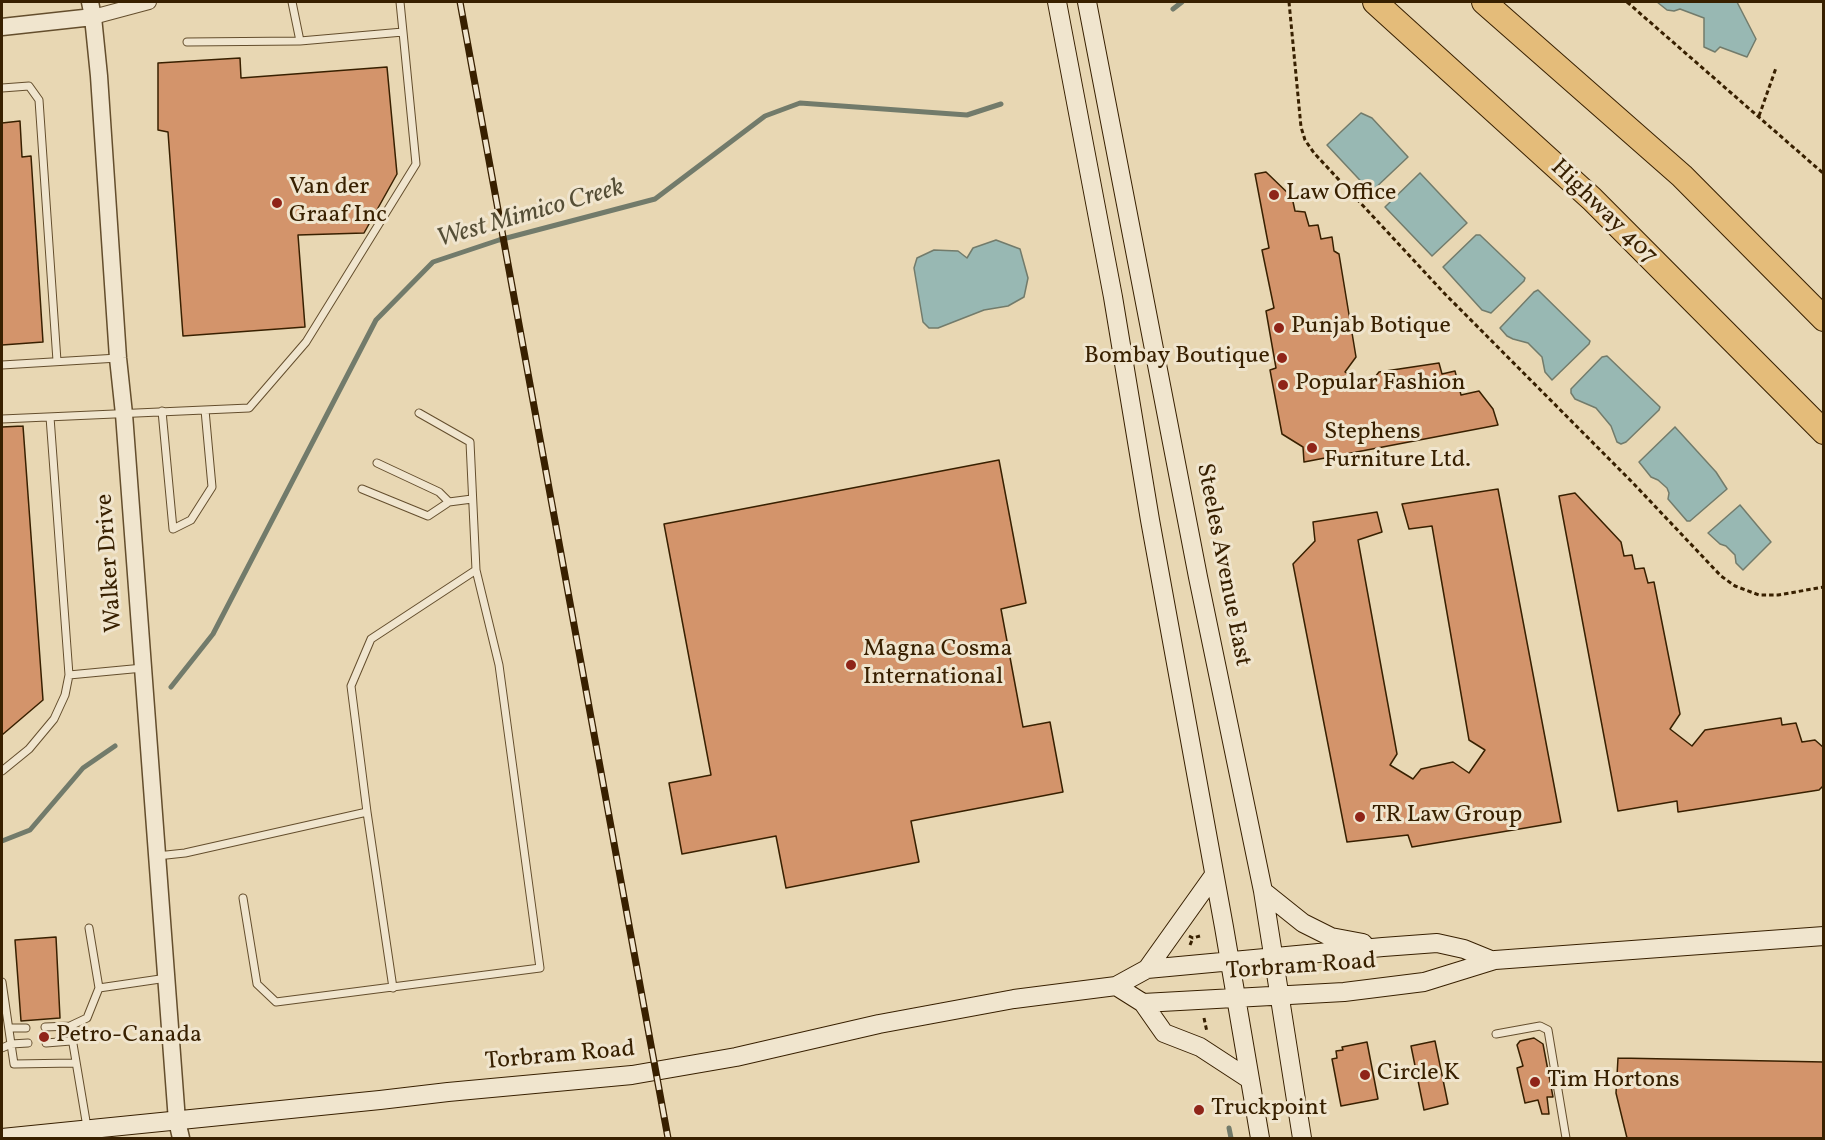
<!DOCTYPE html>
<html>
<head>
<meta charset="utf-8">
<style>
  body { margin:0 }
  #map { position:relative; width:1825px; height:1140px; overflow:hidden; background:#e8d7b3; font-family:Vollkorn,serif }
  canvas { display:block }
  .frame { position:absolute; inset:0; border:3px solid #382000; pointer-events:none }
</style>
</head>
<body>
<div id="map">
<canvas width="1825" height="1140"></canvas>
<div class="frame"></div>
</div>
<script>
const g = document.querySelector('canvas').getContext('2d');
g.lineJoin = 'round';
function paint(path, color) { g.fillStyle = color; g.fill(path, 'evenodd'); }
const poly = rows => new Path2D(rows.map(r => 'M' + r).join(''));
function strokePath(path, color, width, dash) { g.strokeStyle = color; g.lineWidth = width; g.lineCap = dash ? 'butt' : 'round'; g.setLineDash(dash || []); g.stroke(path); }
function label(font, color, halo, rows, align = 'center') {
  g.font = font + ' Vollkorn,serif'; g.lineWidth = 6; g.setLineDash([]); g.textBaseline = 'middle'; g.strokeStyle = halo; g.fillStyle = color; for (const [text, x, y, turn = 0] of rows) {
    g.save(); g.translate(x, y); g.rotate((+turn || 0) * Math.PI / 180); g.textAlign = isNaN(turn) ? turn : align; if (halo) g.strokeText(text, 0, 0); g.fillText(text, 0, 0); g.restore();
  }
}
const water = poly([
  [1657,2,1737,2,1756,39,1747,57,1720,47,1715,52,1704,47,1704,18,1680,9,1674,11,1667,10,1657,2],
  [1361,113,1372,118,1408,157,1371,192,1327,145,1361,113],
  [1420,173,1467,223,1432,256,1385,207,1420,173],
  [1476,235,1480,235,1525,278,1524,281,1491,313,1482,310,1443,267,1476,235],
  [996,240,1020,249,1028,278,1024,297,1008,306,984,310,938,328,929,328,923,322,914,268,917,258,934,250,958,251,967,258,973,248,996,240],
  [1538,290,1590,341,1589,344,1552,380,1545,372,1542,357,1528,343,1513,339,1507,336,1500,328,1534,292,1538,290],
  [1607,356,1660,407,1659,410,1626,442,1621,444,1617,442,1611,426,1596,408,1575,399,1571,393,1571,389,1602,357,1607,356],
  [1675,427,1716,472,1727,489,1690,521,1687,521,1668,499,1669,493,1667,488,1658,480,1651,477,1639,462,1675,427],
  [1740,505,1771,542,1743,570,1736,563,1735,555,1726,546,1720,544,1708,533,1740,505]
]);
paint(water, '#98b8b3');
strokePath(water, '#727b6b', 1.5);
strokePath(poly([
  [1173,9,1182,2],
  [171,687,213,634,376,320,433,262,499,240,655,199,765,116,800,103,967,115,1001,104],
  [2,841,30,830,83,768,115,746],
  [1229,1128,1231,1138]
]), '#727b6b', 5);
const building = poly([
  [240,58,241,78,387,67,397,174,364,233,298,235,305,327,183,336,168,132,158,130,158,63,240,58],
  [20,121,22,157,31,156,43,342,2,345,2,123,20,121],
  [1266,172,1292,197,1295,211,1305,212,1309,226,1318,225,1321,239,1332,237,1334,251,1339,254,1356,357,1345,372,1367,387,1379,372,1439,363,1442,374,1455,371,1461,395,1479,391,1493,409,1498,425,1304,462,1303,447,1282,434,1270,370,1276,368,1266,311,1274,308,1262,250,1269,248,1255,174,1266,172],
  [23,426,43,700,2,735,2,427,23,426],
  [999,460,1026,603,1001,609,1023,727,1050,722,1063,792,911,821,919,862,786,888,776,836,682,854,669,783,711,775,664,524,999,460],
  [1498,489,1561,822,1412,847,1408,835,1347,842,1293,564,1315,541,1313,522,1377,512,1382,532,1358,540,1397,754,1390,765,1413,779,1421,769,1453,762,1469,773,1485,750,1469,740,1432,526,1409,529,1402,504,1498,489],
  [1575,493,1621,542,1624,556,1632,555,1635,569,1644,568,1648,583,1654,582,1680,714,1670,729,1692,746,1705,730,1781,718,1782,725,1796,723,1802,742,1815,740,1824,748,1824,785,1819,790,1678,812,1677,801,1618,811,1559,496,1575,493],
  [56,937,60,1018,21,1021,15,940,56,937],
  [1534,1038,1543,1044,1553,1097,1547,1097,1549,1114,1542,1114,1538,1100,1525,1103,1517,1068,1523,1066,1517,1045,1520,1041,1534,1038],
  [1435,1041,1448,1104,1424,1110,1411,1046,1435,1041],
  [1367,1042,1378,1099,1341,1106,1332,1059,1337,1058,1336,1051,1343,1050,1342,1047,1367,1042],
  [1618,1058,1824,1062,1824,1138,1627,1138,1616,1093,1618,1058]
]);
paint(building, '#d3946b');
strokePath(building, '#382000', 1.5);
const service = poly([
  [300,41,403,32,400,2],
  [187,42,300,41,292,2],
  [2,88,29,86,39,100,57,361],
  [2,365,118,358],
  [162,411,173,529,191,520,212,487,205,410],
  [50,417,69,675],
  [2,419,249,408,306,342,416,164,403,32],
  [377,463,439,492,449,502],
  [362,489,428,516,449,502,472,499],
  [2,771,29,749,54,719,65,695,69,675,143,668],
  [367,812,393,988],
  [157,856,185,853,367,812,351,686,371,639,476,570,470,442,419,413],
  [243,898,257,984,276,1002,540,968,499,665,476,570],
  [89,928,99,988],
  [2,982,11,1044,2,1048],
  [45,1027,70,1026],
  [10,1028,26,1028],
  [1496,1034,1540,1026,1548,1030,1566,1138],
  [28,1043,11,1044,14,1064,75,1063],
  [46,1043,71,1041],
  [87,1127,70,1026,87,1018,99,988,167,978]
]);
const minor = poly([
  [93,17,149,2]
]);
const tertiary = poly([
  [90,2,93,17,99,76,118,358,124,414,177,1121,181,1138],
  [2,27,93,17]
]);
const secondary = poly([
  [1057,2,1113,297,1150,520,1224,927,1260,1138],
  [1087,2,1198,577,1263,891,1302,1138],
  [1263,891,1303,923,1331,937,1363,943],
  [1147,969,1214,875],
  [1116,986,1143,1003,1344,992,1424,982,1495,960,1824,936],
  [1143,1003,1164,1033,1200,1047,1249,1079],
  [2,1138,380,1100,448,1092,632,1075,736,1057,879,1024,1014,999,1116,986,1147,969,1383,947,1437,943,1464,949,1491,960]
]);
const motorway = poly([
  [1375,2,1592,199,1824,432],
  [1484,2,1682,176,1824,319]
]);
strokePath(service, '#644e2d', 9);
strokePath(minor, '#644e2d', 16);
strokePath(tertiary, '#644e2d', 19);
strokePath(secondary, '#382000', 20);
strokePath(motorway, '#382000', 26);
strokePath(poly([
  [1289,2,1301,127,1305,140,1314,153,1445,294,1633,483,1721,576,1735,586,1759,595,1778,595,1824,587],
  [1627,2,1824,174],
  [1759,116,1776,68],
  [1189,936,1193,938,1200,936],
  [1190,945,1193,938],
  [1204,1018,1207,1032]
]), '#382000', 3, [4.5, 3]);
strokePath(service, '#f0e5ce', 7);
strokePath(minor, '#f0e5ce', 14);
strokePath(tertiary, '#f0e5ce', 16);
strokePath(secondary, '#f0e5ce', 18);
strokePath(motorway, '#e4bc7a', 24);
const rail = poly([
  [460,2,668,1138]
]);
strokePath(rail, '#382000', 7);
strokePath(rail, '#f0e5ce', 4.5, [14]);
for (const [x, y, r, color] of [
  [1274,195,6,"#8f2418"],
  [277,203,6,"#8f2418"],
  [1279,328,6,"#8f2418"],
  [1282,358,6,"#8f2418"],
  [1283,385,6,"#8f2418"],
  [1312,448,6,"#8f2418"],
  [851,665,6,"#8f2418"],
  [1360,817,6,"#8f2418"],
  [44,1037,6,"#8f2418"],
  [1365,1075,6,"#8f2418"],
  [1535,1082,6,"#8f2418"],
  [1199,1110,6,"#8f2418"]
]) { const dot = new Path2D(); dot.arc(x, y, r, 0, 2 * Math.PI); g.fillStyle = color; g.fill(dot); strokePath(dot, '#f0e5ce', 2); }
label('24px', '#382000', '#f0e5ce', [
  ["Van der",289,189],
  ["Graaf Inc",289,217],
  ["Law Office",1286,195],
  ["Punjab Botique",1291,328],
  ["Bombay Boutique",1270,358,"right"],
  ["Popular Fashion",1295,385],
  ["Stephens",1324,434],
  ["Furniture Ltd.",1324,462],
  ["Magna Cosma",863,651],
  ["International",863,679],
  ["TR Law Group",1372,817],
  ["Petro-Canada",56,1037],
  ["Circle K",1377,1075],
  ["Tim Hortons",1547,1082],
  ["Truckpoint",1211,1110]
], 'left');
label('24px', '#382000', '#f0e5ce', [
  ["Highway 407",1603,213,44],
  ["Walker Drive",111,563,-94],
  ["Steeles Avenue East",1222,565,79],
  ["Torbram Road",1301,968,-4],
  ["Torbram Road",560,1057,-5]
]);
label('italic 26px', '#554e36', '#f0e5ce', [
  ["West Mimico Creek",531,215,-16]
]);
</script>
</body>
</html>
